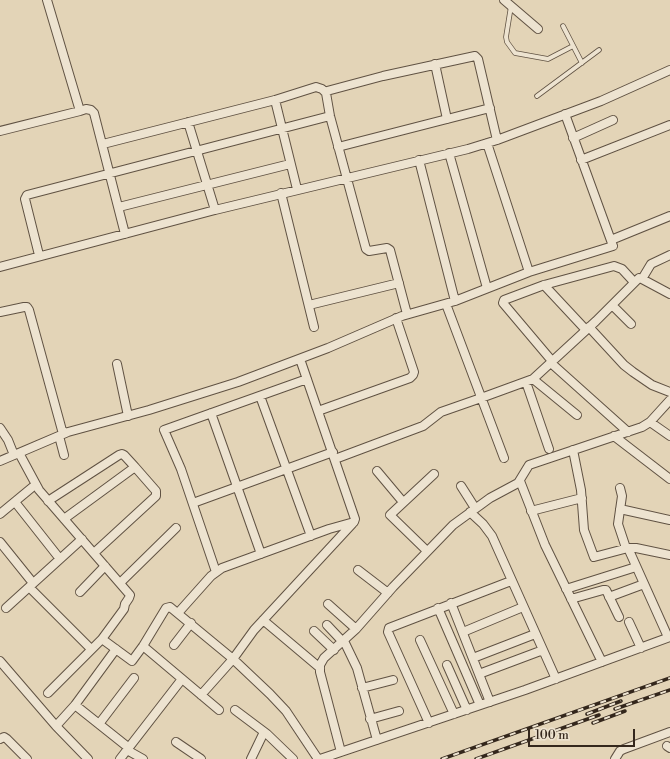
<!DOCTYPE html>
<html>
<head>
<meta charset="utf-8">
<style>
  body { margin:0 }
  #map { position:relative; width:670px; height:759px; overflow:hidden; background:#e3d4b7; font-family:"Libre Bodoni",serif }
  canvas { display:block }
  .scale { position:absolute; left:528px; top:729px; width:107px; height:18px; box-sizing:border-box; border:2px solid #34271c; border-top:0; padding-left:5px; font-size:12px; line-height:14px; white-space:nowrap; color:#34271c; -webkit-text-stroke:3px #ede3d0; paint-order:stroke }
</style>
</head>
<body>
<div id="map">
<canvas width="670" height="759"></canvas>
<div class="scale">100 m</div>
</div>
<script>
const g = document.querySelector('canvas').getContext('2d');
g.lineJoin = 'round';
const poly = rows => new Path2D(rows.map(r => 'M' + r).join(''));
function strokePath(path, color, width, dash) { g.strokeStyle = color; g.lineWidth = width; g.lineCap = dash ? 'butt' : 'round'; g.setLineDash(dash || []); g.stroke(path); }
const service = poly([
  [511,6,506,37,507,42,515,53,548,59,573,46],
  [563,26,582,63],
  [537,96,599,50]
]);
const minor = poly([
  [47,0,80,111],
  [504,0,538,29],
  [435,64,447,119],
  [275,100,297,189],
  [188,122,215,210],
  [0,131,80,111,86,109,91,110,94,113,125,234],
  [573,138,613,120],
  [487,143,529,272],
  [103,144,275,100,316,87,322,89,326,93],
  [338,147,490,108],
  [449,153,487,288],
  [419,160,455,301],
  [581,160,670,125],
  [281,193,314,327],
  [119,207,290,164],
  [611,240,670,216],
  [39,255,25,199,27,195,330,116],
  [0,267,215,210,468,149,497,140,601,101,670,70],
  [642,279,651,264,670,255],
  [544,285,586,330],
  [446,304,504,458],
  [309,305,399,283],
  [612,305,631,324],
  [0,312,24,307,27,307,29,310,63,434],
  [407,314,390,250,387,248,369,251,366,249,330,116,326,93,327,91,383,76,475,56,478,59,497,140],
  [589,327,624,365,633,372,652,385,670,392],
  [552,361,503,303,504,300,544,285,614,266,622,269,634,282],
  [551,363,628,432],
  [117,364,128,416],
  [533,379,577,415],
  [526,382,549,449],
  [260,396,311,536],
  [318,411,410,378,413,375,414,372,396,318],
  [211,413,261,554],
  [650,422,670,436],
  [0,428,8,440,14,455],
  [59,436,64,455],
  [614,436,670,479],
  [573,450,581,490,584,530,594,557,628,548,636,548,670,555],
  [19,453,39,490,130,595,129,598,125,604,124,609,102,639,48,693],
  [335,459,423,426,441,412,481,398,533,379,596,321,639,278,642,279,670,294],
  [0,461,68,432,149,410,238,382,328,348,402,316,455,301,529,272,613,246,565,114],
  [377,471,403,502],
  [520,481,545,545,602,662],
  [461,486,475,508],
  [620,488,622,496,618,524,626,548],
  [48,501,119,455,122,454,124,455,135,467,156,491,156,496,94,553],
  [15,502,60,559],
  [193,503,333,452],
  [620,509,670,520],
  [531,511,582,498],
  [470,512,483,524,492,536,556,679],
  [0,514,35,485],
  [64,519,135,467],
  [0,542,33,583],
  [628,548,668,637],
  [427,551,390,515,434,474],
  [358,570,388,593],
  [216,572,181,469,164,430,307,379],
  [120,583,176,528],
  [29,587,91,649],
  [566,589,636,567],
  [80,592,105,566],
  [609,597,644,584],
  [571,599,603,590,606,590,619,617],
  [451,603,490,702],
  [328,604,356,629],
  [6,608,82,539],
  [438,608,480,705],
  [178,613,211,576,222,568,329,529,354,522,355,519,300,359],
  [263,620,320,668],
  [629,622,641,648],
  [327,625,343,642],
  [314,631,334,650],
  [463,632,523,607],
  [102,639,132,661,143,646,166,608,170,607,233,659,270,694,286,711,318,759],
  [420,640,454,714],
  [344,641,357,668,377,740],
  [174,645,191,623],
  [143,646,219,710],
  [473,658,535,634],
  [0,661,56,726,88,759],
  [447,665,467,710],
  [479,674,543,650],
  [362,688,393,680],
  [201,695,233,659,254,630,353,523],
  [75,705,129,748],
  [235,710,267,734,293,759],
  [370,719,399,711],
  [429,723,388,632,389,628,511,581],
  [99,724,134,678],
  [56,726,75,705,116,649],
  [0,739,4,737,7,739,27,759],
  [176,742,201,759],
  [667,746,670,748],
  [127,750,143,759],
  [341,752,320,672,320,665,324,658,356,629,393,587,453,525,490,498,518,483,529,465,642,427,650,422,670,400],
  [120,759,182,679],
  [251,759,264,732],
  [320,759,525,690,670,637],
  [615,759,620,751,624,749,670,732]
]);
strokePath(service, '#605243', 5.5);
strokePath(minor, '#605243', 10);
strokePath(service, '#ede3d0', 4);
strokePath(minor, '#ede3d0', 8);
const rail = poly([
  [615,709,670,690],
  [587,714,621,701],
  [593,723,625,711],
  [442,759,670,678],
  [476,759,599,715]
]);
strokePath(rail, '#34271c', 3.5);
strokePath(rail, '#ede3d0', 2, [6]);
</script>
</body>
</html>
